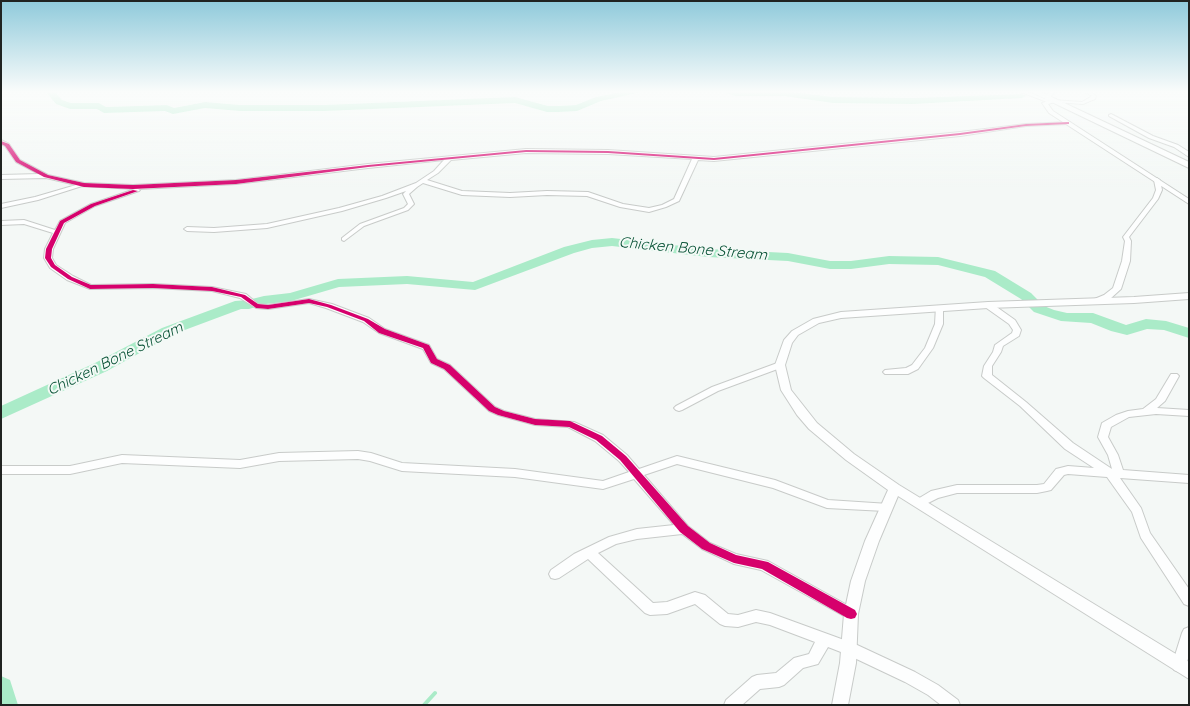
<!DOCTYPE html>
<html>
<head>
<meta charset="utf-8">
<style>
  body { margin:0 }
  #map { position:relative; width:1190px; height:706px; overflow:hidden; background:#f4f8f6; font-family:Quicksand,sans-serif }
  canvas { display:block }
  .frame { position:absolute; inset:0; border:2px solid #202321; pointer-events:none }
</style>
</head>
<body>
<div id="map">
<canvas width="1190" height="706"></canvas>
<div class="frame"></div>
</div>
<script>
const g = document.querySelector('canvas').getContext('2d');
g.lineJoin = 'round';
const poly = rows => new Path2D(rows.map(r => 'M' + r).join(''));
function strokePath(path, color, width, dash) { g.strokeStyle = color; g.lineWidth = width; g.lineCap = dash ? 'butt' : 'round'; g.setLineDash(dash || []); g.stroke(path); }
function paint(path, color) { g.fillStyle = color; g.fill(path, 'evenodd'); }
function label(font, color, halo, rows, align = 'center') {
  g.font = font + ' Quicksand,sans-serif'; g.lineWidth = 4; g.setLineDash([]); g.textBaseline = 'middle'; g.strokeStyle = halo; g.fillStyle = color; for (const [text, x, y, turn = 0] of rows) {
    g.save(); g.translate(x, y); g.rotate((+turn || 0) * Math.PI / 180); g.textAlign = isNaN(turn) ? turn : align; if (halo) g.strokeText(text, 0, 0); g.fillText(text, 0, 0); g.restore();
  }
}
strokePath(poly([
  [424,705,435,693]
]), '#aaebc8', 4);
paint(poly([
  [46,92,55,92,62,100,71,103,99,103,106,107,167,105,174,108,205,102,240,105,324,105,515,97,548,106,558,106,576,105,596,97,621,92,641,92,601,101,577,111,558,112,547,112,515,103,324,111,240,111,205,108,173,114,165,111,104,113,97,109,70,109,56,104,46,92],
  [722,92,792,92,833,97,913,98,1022,94,1026,96,1022,98,913,104,833,103,784,96,736,96,722,92],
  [612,238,708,249,788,253,830,261,851,261,889,256,938,257,995,271,1031,293,1044,306,1054,310,1067,313,1093,313,1126,325,1146,319,1166,321,1189,328,1189,338,1164,330,1147,329,1127,335,1111,331,1091,323,1061,321,1034,312,1021,299,985,277,938,265,889,264,851,269,830,269,788,261,708,257,612,246,592,248,574,253,475,290,407,284,339,287,291,301,266,304,249,309,241,309,174,334,107,371,1,419,1,406,95,363,162,328,235,301,248,300,264,296,290,293,338,279,407,276,473,282,564,247,592,240,612,238],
  [1,676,10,680,18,705,1,705,1,676]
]), '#aaebc8');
const minor = poly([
  [1021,92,1028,92,1045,99,1049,92,1054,92,1049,99,1046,99,1049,101,1047,102,1021,92],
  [1085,92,1091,92,1096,96,1095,99,1083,104,1053,102,1051,101,1053,100,1082,102,1092,96,1085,92],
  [1111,114,1153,136,1178,145,1189,152,1189,157,1174,147,1149,138,1109,116,1109,115,1111,114],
  [1070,122,1070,123,1068,124,1026,126,960,136,714,161,698,160,679,201,666,207,649,212,620,207,587,196,547,195,510,197,462,195,423,183,417,187,409,194,414,204,408,210,364,226,344,241,342,240,342,238,360,224,404,208,408,204,403,194,406,191,386,198,342,211,267,228,214,232,187,231,184,229,187,227,214,228,267,224,339,208,382,196,416,183,434,171,444,160,368,168,236,184,138,189,140,190,139,191,95,206,65,223,53,249,52,258,56,265,73,276,91,285,153,284,212,287,246,294,258,304,268,305,309,299,332,304,369,318,385,329,429,345,437,359,450,365,495,407,504,411,535,419,574,422,603,435,627,455,639,469,677,456,775,480,828,500,889,504,891,507,889,510,885,511,827,508,773,488,677,464,644,475,688,526,710,543,736,554,768,561,856,610,858,614,856,618,851,620,761,570,734,564,702,549,682,534,637,539,616,544,598,553,653,603,667,602,695,592,705,595,728,614,738,615,756,610,770,613,855,644,915,672,938,685,958,700,960,705,941,705,928,695,905,682,846,654,828,647,818,664,803,668,784,685,779,687,760,689,742,705,724,705,726,700,752,677,757,675,776,673,794,658,809,654,815,642,770,625,756,622,738,627,725,626,720,624,695,604,667,614,650,615,645,613,588,559,559,578,555,579,551,578,549,574,551,570,574,554,609,537,637,529,674,525,634,479,603,489,515,477,402,471,370,461,358,459,279,461,240,468,122,463,70,474,1,474,1,466,70,466,122,455,240,460,279,453,358,451,371,453,402,463,515,469,603,481,629,472,619,461,595,441,568,427,535,425,498,415,489,411,444,369,431,363,423,349,379,333,363,322,326,308,309,303,268,309,256,308,240,298,212,291,153,288,90,289,67,280,50,268,44,258,45,249,53,233,24,224,1,225,1,221,24,220,55,230,60,221,91,204,135,189,82,186,38,200,1,208,1,204,35,197,76,185,46,178,1,179,1,175,39,174,16,162,5,146,1,144,1,140,9,144,20,160,48,175,84,183,133,185,236,180,368,164,526,149,608,150,714,157,960,132,1026,124,1070,122],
  [526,153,608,154,692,159,674,199,662,205,649,208,623,204,588,192,547,191,510,193,462,191,427,180,438,173,451,160,526,153],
  [1157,178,1160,180,1162,190,1158,199,1129,237,1131,241,1130,261,1121,289,1110,299,1098,304,1092,304,1091,302,1092,300,1104,295,1113,288,1122,261,1125,241,1123,237,1153,198,1156,190,1154,180,1157,178],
  [985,303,991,303,1015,320,1021,330,1019,336,1003,346,1001,352,992,366,992,375,1026,402,1073,443,1112,469,1108,455,1098,437,1102,423,1116,415,1128,411,1143,409,1156,399,1171,374,1177,374,1179,376,1165,401,1157,408,1189,410,1189,416,1156,414,1129,417,1111,427,1108,437,1118,455,1123,470,1189,475,1189,483,1120,478,1141,508,1150,533,1189,589,1189,606,1184,604,1141,538,1132,512,1107,477,1068,474,1064,475,1051,490,1047,491,1037,493,957,493,938,498,920,507,916,506,914,503,916,500,931,491,957,485,1037,485,1044,484,1056,469,1068,466,1094,468,1065,449,1020,406,984,378,982,376,984,366,993,352,995,345,1012,333,1013,330,1009,324,985,307,984,305,985,303],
  [936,306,942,306,943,308,943,324,933,348,918,369,908,374,885,374,883,372,885,370,906,368,912,365,925,348,935,324,936,306],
  [780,362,784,365,783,367,718,391,682,410,679,411,676,410,674,408,676,406,712,387,780,362],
  [1189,627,1189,656,1184,670,1179,672,1174,670,1172,665,1182,633,1184,629,1189,627]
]);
const tertiary = poly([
  [1053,99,1056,101,1055,102,1048,104,1053,111,1189,199,1189,204,1049,113,1042,103,1053,99],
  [1189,293,1189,299,1134,303,988,308,841,318,819,323,798,335,792,343,785,365,791,390,817,423,854,454,899,485,1189,662,1189,679,898,496,879,541,865,581,858,614,856,663,848,705,832,705,840,663,844,614,851,581,865,541,888,490,846,460,809,429,797,415,781,390,775,365,784,340,792,331,813,319,841,312,988,302,1134,297,1189,293]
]);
const trunk = poly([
  [1031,92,1041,92,1189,162,1189,168,1031,92]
]);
strokePath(minor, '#c8cbc9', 2);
strokePath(tertiary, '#c8cbc9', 2);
strokePath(trunk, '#c8cbc9', 2);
paint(minor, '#fdfefe');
paint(tertiary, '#fdfefe');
paint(trunk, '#fdfefe');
paint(poly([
  [1068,122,1069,122,1069,124,1026,126,960,135,714,160,608,153,526,152,368,167,236,184,133,189,84,187,44,177,16,162,5,146,1,144,1,141,9,144,20,160,48,175,84,183,133,185,236,180,368,165,526,150,608,151,714,158,960,133,1026,124,1068,122],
  [133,190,138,191,95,206,64,223,52,249,51,258,55,265,72,277,91,285,153,284,212,287,245,295,258,304,268,305,309,299,331,305,368,319,385,329,429,345,437,359,450,365,495,407,504,411,535,419,570,421,602,436,626,456,688,526,710,543,736,555,768,562,855,610,857,614,855,618,851,619,847,618,762,569,734,563,702,549,680,532,620,460,596,440,569,427,535,425,498,415,489,411,444,369,431,363,423,348,379,333,364,321,327,307,309,303,268,309,256,308,241,297,212,291,153,288,90,289,68,279,51,267,45,258,46,249,60,221,91,204,133,190]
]), '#d6006c');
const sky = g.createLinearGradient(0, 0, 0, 191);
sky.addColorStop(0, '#8fcadb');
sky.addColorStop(0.48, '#fafcfb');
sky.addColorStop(1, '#fafcfb00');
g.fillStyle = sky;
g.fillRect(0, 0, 1190, 191);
label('italic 15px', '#055033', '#f3f9f6', [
  ["Chicken Bone Stream",693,249,5],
  ["Chicken Bone Stream",115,359,-26]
]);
</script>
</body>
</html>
